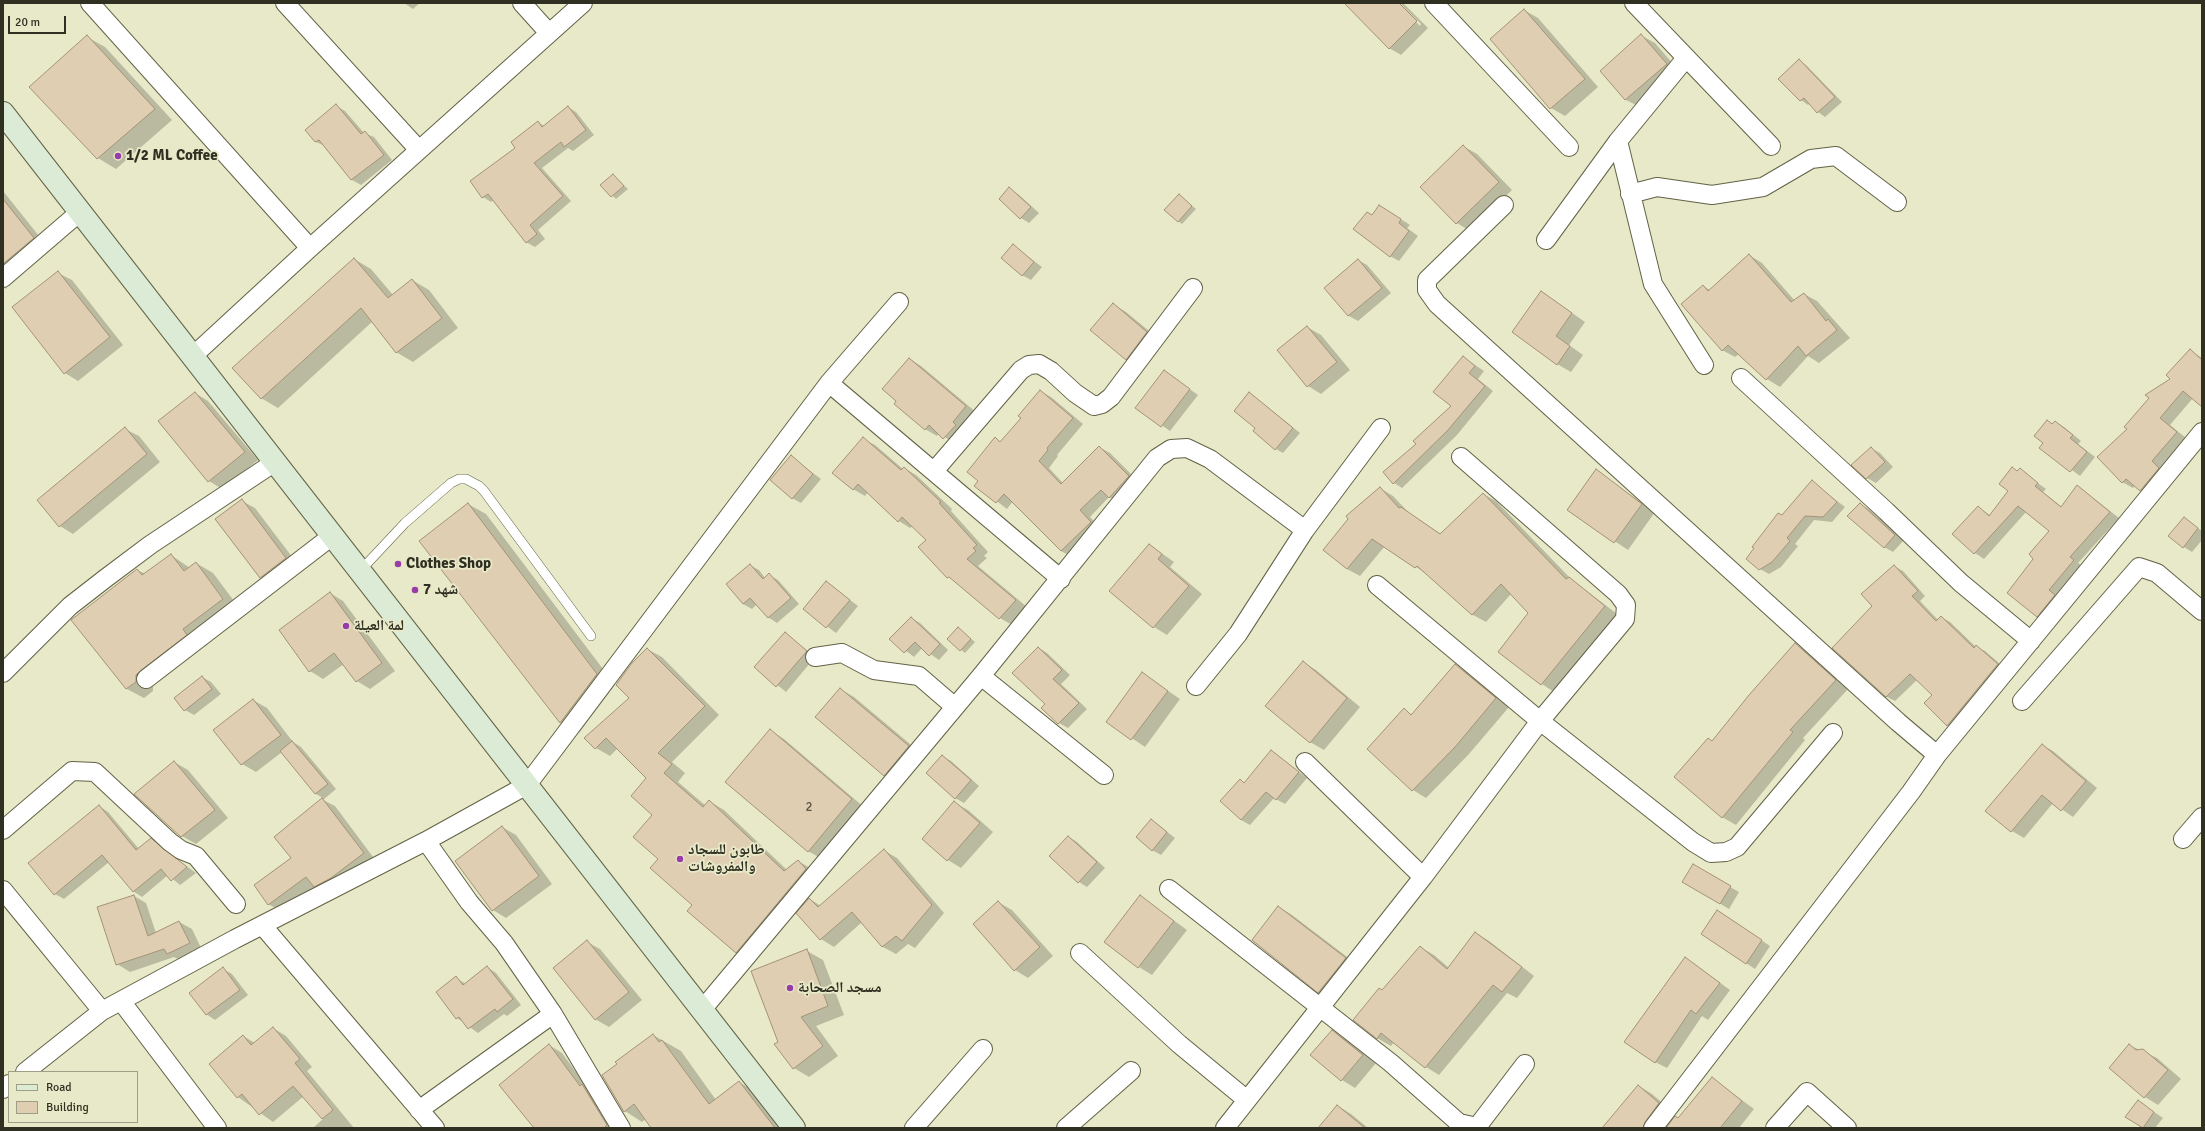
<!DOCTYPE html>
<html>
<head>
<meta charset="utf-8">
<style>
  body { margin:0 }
  #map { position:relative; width:2205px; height:1131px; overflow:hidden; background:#e8e9c8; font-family:Signika,sans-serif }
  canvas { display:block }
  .frame { position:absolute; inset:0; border:4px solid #2f2f22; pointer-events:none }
  .legend { position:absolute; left:8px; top:1071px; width:130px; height:52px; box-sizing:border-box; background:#e8e9c8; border:1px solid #9e9f86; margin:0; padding:5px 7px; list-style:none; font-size:12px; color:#2f2f22 }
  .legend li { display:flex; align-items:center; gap:8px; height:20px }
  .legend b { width:20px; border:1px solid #9e9f86 }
  .scale { position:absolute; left:8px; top:16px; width:58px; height:18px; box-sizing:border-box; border:2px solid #2f2f22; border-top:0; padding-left:5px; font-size:12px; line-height:14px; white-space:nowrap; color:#2f2f22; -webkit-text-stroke:3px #e8e9c8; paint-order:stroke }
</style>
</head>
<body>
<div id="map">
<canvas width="2205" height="1131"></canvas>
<div class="frame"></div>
<ul class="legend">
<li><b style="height:5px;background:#dbebd5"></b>Road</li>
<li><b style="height:11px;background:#e0ceb2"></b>Building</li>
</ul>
<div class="scale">20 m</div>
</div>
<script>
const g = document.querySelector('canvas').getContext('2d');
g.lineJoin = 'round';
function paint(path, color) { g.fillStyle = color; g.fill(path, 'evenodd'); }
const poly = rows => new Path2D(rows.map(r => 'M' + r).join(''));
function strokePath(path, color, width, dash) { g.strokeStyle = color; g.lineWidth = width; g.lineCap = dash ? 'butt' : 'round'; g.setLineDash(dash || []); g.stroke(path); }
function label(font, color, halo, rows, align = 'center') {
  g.font = font + ' Signika,"Noto Naskh Arabic",sans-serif'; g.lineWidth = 3.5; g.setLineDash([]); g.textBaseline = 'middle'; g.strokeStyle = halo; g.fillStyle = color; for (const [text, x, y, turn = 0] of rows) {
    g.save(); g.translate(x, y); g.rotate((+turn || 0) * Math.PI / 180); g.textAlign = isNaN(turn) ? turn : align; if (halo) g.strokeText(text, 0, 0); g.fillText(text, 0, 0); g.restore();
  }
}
paint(poly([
  [404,3,420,3,413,9],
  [1345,3,1398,3,1420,26,1421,24,1400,3,1403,3,1428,28,1401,55,1389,48],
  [1524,10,1538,18,1598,87,1565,116,1551,108],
  [1642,36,1655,43,1680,72,1640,107,1626,100,1601,71],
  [87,37,105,47,172,120,116,169,98,158,30,87],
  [1799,60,1806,65,1842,102,1825,117,1818,112,1810,103,1808,105,1801,100],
  [336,106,345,111,364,133,374,137,392,160,361,185,352,180,325,146,316,142,307,131],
  [568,107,576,112,594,135,573,151,568,148,542,168,571,201,538,230,545,239,535,247,526,242,494,200,491,202,483,197,472,181,516,148,538,122,544,126],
  [1463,146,1477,154,1512,190,1470,231,1457,223,1421,187],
  [613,175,628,189,616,199,602,185],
  [1010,189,1018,194,1039,213,1029,223,1021,218],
  [3,191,47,246,6,283,7,289,3,287],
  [1179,195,1196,209,1182,224,1178,221],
  [1388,211,1410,225,1407,228,1418,236,1399,261,1390,256,1372,216],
  [1014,246,1042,267,1031,280,1022,275],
  [1749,255,1762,263,1795,301,1804,294,1817,301,1850,338,1819,363,1808,356,1780,387,1767,379,1739,354,1735,357,1722,350,1703,286,1710,290],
  [354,259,371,269,393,295,412,280,429,290,458,328,413,362,396,352,373,321,278,408,261,398],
  [1358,260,1367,265,1391,293,1358,321,1349,316,1326,288],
  [58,273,72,280,123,345,78,381,65,373],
  [1542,292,1585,322,1569,345,1583,355,1571,372,1557,364],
  [1113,304,1126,312,1160,340,1140,367,1126,359],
  [1307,327,1321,335,1350,370,1321,394,1308,386],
  [2190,350,2202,358,2202,406,2193,398,2170,425,2186,438,2151,496,2135,486,2133,488,2122,482,2128,429,2172,379],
  [1463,357,1484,371,1478,379,1493,391,1457,435,1402,488,1394,483,1417,444,1452,406],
  [910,359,921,366,977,413,955,444,939,433,937,436,925,429],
  [1164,371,1198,395,1170,431,1137,408],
  [1040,391,1051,397,1083,424,1057,455,1058,456,1049,468,1063,483,1099,447,1110,453,1139,482,1120,503,1109,497,1090,517,1101,528,1072,557,1061,551,1013,501,1007,509,976,485,980,481,995,438,1001,442,1022,418],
  [195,393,208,401,258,460,222,489,209,481,159,422],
  [1250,393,1300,433,1283,453,1276,449],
  [2047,421,2053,424,2055,422,2064,427,2081,441,2078,444,2095,457,2080,476,2041,447,2044,443],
  [125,429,139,436,160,462,73,534,60,526],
  [863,439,875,445,903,469,904,468,916,475,952,509,951,511,988,552,984,556,987,558,978,566,1027,607,1012,625,1000,618,960,584,948,577,928,540,913,526,910,528,899,521,868,492,865,496,853,489],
  [1871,448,1880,453,1893,467,1876,483,1867,478],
  [791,457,821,479,801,503,792,498],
  [2020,470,2046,489,2043,492,2062,507,2078,486,2119,518,2078,563,2083,566,2046,621,2038,616,2035,558,2050,531,2026,512,1984,559,1975,553,1954,534,1978,507,1990,515,2009,491],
  [1596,471,1655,512,1628,550,1568,510],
  [1812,482,1845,507,1832,522,1814,520,1795,544,1798,546,1781,567,1769,574,1760,569],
  [1380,488,1393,496,1409,513,1441,534,1483,494,1496,501,1571,579,1617,614,1554,692,1542,684,1499,651,1529,613,1511,594,1486,622,1473,615,1428,575,1385,546,1360,576,1347,569,1324,550],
  [242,501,255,508,299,566,274,585,261,577],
  [468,504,486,514,615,685,579,733,561,723,420,541],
  [1860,504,1869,509,1904,540,1893,552,1884,547],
  [2184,518,2202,531,2202,540,2192,552,2184,547],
  [1150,545,1174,562,1170,567,1202,594,1167,635,1154,627,1111,591],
  [171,555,190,568,196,563,213,573,240,609,157,680,153,685,153,691,144,698,127,689,137,570,146,574],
  [750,565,759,570,765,578,769,575,778,580,799,604,777,623,768,617,757,604,752,609,743,604],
  [1894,566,1903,571,1925,596,1920,601,1938,620,1941,617,1950,622,1976,647,1985,651,2006,669,1956,730,1948,725,1925,703,1934,695,1918,679,1895,701,1887,697,1833,648,1873,606],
  [826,582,858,606,836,633,804,609],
  [330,593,343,601,395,671,370,689,357,681,344,664,323,679,310,671],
  [911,618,920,623,948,650,939,660,922,648,914,657,891,639],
  [958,628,975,642,965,653,948,639],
  [785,633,815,657,786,692,755,667],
  [1795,645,1809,652,1849,688,1803,738,1805,740,1736,825,1722,817,1713,742],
  [1039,648,1047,653,1070,675,1061,684,1087,709,1068,728,1059,723,1043,708,1046,704],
  [647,649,662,657,719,715,672,762,685,773,678,782,706,806,709,801,724,810,787,870,798,861,812,869,750,961,736,952,694,904,660,858,648,778,618,748,610,756,596,748,631,698],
  [1303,662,1316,670,1360,707,1324,750,1310,742],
  [1455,665,1468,673,1509,707,1469,754,1426,798,1413,790,1404,710,1413,715],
  [1143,674,1180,699,1145,747,1108,722],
  [202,677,211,682,221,694,194,715,185,710],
  [840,689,854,697,922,754,898,783,884,775],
  [253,700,267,708,293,742,301,747,336,789,323,800,335,806,376,861,328,893,316,887,281,911,268,904,293,858,275,837,323,798,316,794,282,752,256,772,242,764],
  [771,731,784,739,865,808,822,859,808,851],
  [2042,745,2053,751,2097,788,2073,817,2053,803,2024,838,2012,831,1987,811],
  [1272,751,1307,778,1285,804,1274,798,1250,825,1241,820,1240,780,1245,783],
  [942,756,951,761,979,786,964,803,955,798],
  [174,762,188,770,228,818,196,844,182,836,136,794],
  [954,803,968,810,993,832,961,868,948,860,923,839],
  [99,806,108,812,139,849,151,840,196,873,180,885,168,875,142,897,133,891,109,862,64,899,55,894],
  [1152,820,1175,838,1161,855,1152,850],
  [502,827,516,835,552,884,506,918,493,910],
  [1069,837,1077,842,1105,868,1087,887,1079,882],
  [885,851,897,858,944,913,915,948,908,944,896,954,883,947,862,922,834,947,821,939,798,913,810,899,821,906],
  [1693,866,1739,892,1729,909,1684,882],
  [134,896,146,903,156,933,179,922,192,929,202,950,180,960,174,957,130,972,117,964],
  [1140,896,1187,930,1152,975,1139,967],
  [998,902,1012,910,1053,956,1028,978,1015,970],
  [1279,907,1292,915,1359,966,1332,1000,1319,992,1253,940],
  [1718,911,1770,946,1755,969,1746,963],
  [1476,933,1489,941,1534,976,1517,998,1507,993,1439,1075,1426,1067,1394,1042,1391,1046,1377,1038,1420,947,1434,955,1449,968],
  [587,942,600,949,642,1000,609,1027,595,1019],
  [807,951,823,960,844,1015,816,1026,838,1056,809,1077,794,1068,779,1042],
  [1686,958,1730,990,1708,1020,1702,1016,1667,1068,1655,1062],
  [487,967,496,973,521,1005,507,1016,504,1014,478,1033,457,1018,456,978,466,984],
  [223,969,232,974,248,995,215,1020,206,1014],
  [273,1028,286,1036,312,1067,307,1071,354,1128,313,1128,323,1119,304,1096,273,1122,238,1097,243,1036,255,1043],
  [1332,1031,1345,1039,1376,1063,1355,1088,1342,1080],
  [653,1035,681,1051,716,1100,739,1082,757,1093,784,1128,653,1128,646,1119,642,1122,625,1111],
  [549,1045,562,1053,617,1128,536,1128],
  [2129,1045,2157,1058,2181,1079,2158,1105,2145,1097,2111,1068],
  [1712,1078,1754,1109,1739,1128,1667,1128,1679,1119],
  [1639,1086,1652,1094,1672,1111,1660,1128,1603,1128],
  [2138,1101,2163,1118,2155,1128,2142,1128,2127,1116],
  [1338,1106,1351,1114,1368,1128,1319,1128]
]), '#0003');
const building = poly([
  [1344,3,1399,3,1417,21,1389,49,1344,3],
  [1524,9,1585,79,1550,109,1490,39,1524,9],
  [1641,34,1667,64,1625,100,1600,71,1641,34],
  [87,35,155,109,97,159,29,87,87,35],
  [1799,59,1835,97,1817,113,1804,98,1800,101,1778,79,1799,59],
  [336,104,361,134,365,131,384,155,351,180,319,140,315,142,305,130,336,104],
  [568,106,586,130,564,147,561,142,534,163,563,196,530,225,537,234,526,243,488,194,482,198,470,181,515,148,511,142,538,121,542,127,568,106],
  [1463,145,1499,182,1456,224,1420,187,1463,145],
  [613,174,624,186,611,197,600,185,613,174],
  [1009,187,1031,207,1020,219,999,199,1009,187],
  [1179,194,1192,206,1178,222,1164,210,1179,194],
  [3,199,34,238,3,264,3,199],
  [1379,205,1401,219,1399,223,1409,231,1390,257,1353,229,1367,212,1372,215,1379,205],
  [1013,244,1034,262,1022,276,1001,258,1013,244],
  [1749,254,1791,302,1804,293,1826,321,1828,319,1837,330,1806,356,1798,346,1766,380,1728,345,1722,351,1681,304,1703,285,1708,291,1749,254],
  [354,258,388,298,412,279,442,318,396,353,361,308,261,399,232,368,354,258],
  [1358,259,1382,288,1348,316,1324,288,1358,259],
  [58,271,110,337,64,374,12,307,58,271],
  [1541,291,1572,313,1556,336,1570,346,1557,365,1512,332,1541,291],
  [1113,303,1147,332,1126,360,1090,330,1113,303],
  [1307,326,1337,362,1307,387,1277,350,1307,326],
  [2190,349,2202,360,2202,407,2183,391,2160,418,2177,432,2152,461,2159,468,2140,491,2126,479,2122,483,2097,457,2127,429,2124,427,2149,398,2145,395,2170,379,2166,375,2190,349],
  [1463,356,1475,366,1469,373,1485,386,1448,430,1393,484,1383,472,1416,444,1413,441,1451,406,1433,392,1463,356],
  [909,358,966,406,953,422,956,425,943,439,929,425,925,430,894,404,896,401,882,389,909,358],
  [1164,370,1190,389,1161,427,1135,408,1164,370],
  [1040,390,1073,418,1047,448,1048,450,1039,461,1061,484,1099,446,1129,476,1109,498,1101,490,1080,510,1091,522,1061,551,1004,494,996,503,974,486,978,481,967,472,995,437,1000,442,1021,418,1018,416,1040,390],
  [195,392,245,452,208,482,158,421,195,392],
  [1249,392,1293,428,1275,450,1253,431,1255,428,1234,411,1249,392],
  [2047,420,2052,424,2055,421,2073,435,2070,438,2087,452,2070,472,2039,448,2043,443,2034,436,2047,420],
  [125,427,147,454,59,527,37,500,125,427],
  [863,437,901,470,904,467,941,502,939,503,977,545,973,548,976,551,967,559,1016,600,999,619,949,577,947,578,918,547,926,540,902,517,898,522,858,484,853,490,832,473,863,437],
  [1871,447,1885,462,1866,479,1851,465,1871,447],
  [791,455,813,474,792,499,770,480,791,455],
  [2012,467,2017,471,2020,468,2038,483,2035,486,2061,507,2077,485,2110,512,2070,557,2074,560,2049,590,2055,595,2037,617,2007,593,2033,559,2029,554,2049,531,2018,506,1974,554,1952,534,1978,506,1989,516,2008,491,1999,484,2012,467],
  [1596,469,1642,504,1614,543,1567,510,1596,469],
  [1812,480,1837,502,1823,517,1805,516,1787,538,1790,541,1772,562,1759,570,1746,559,1754,548,1752,547,1778,513,1782,515,1812,480],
  [1380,487,1399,508,1401,507,1440,534,1483,493,1566,579,1569,577,1605,606,1541,685,1498,652,1528,613,1501,584,1472,615,1417,566,1415,568,1372,539,1347,569,1323,550,1348,519,1346,516,1380,487],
  [242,499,286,558,260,578,215,519,242,499],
  [468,503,597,674,560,723,419,541,468,503],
  [1860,503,1895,535,1884,548,1847,516,1860,503],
  [2184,517,2198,528,2183,548,2168,536,2184,517],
  [1149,544,1162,554,1158,559,1189,586,1153,628,1109,591,1149,544],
  [171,554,184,571,196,562,223,599,183,629,187,635,140,671,136,675,136,682,126,689,71,620,137,569,142,575,171,554],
  [750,564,763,579,769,573,791,598,768,618,750,598,743,604,726,584,750,564],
  [1894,565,1918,591,1912,596,1936,621,1941,616,1974,648,1976,645,1998,664,1947,726,1924,703,1932,695,1910,674,1886,697,1832,648,1872,606,1861,594,1894,565],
  [826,581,850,600,826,628,803,609,826,581],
  [330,592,382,663,356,682,334,653,309,672,279,630,330,592],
  [911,617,940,644,929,656,915,642,904,653,889,639,911,617],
  [958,627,971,639,960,651,947,639,958,627],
  [785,632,807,651,776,687,754,667,785,632],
  [1795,643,1836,680,1790,730,1793,732,1722,818,1674,777,1708,738,1712,741,1749,695,1795,643],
  [1038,647,1062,670,1053,679,1079,703,1058,724,1041,708,1045,704,1012,673,1038,647],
  [647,648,705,706,658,753,672,764,664,773,703,807,709,800,784,871,798,860,806,869,736,953,687,911,692,905,650,868,658,859,633,837,652,815,631,796,646,778,606,738,595,749,584,738,629,698,616,685,632,663,647,648],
  [1303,661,1347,698,1310,743,1265,706,1303,661],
  [1455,664,1496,698,1456,746,1412,791,1367,749,1404,708,1411,715,1455,664],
  [1142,672,1168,691,1131,740,1106,722,1142,672],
  [202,676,212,689,184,711,174,698,202,676],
  [840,688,909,746,884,776,815,717,840,688],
  [253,699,281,735,241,765,213,730,253,699],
  [770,729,852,799,808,852,725,782,770,729],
  [292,741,328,784,315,794,280,751,292,741],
  [2042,744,2086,781,2061,811,2042,795,2011,832,1985,811,2042,744],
  [1271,750,1299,772,1276,800,1266,792,1241,820,1220,801,1240,779,1244,783,1271,750],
  [942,755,971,780,955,799,926,773,942,755],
  [174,761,215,810,181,837,134,794,174,761],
  [322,798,364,853,331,878,314,887,306,877,268,905,254,885,291,858,274,837,322,798],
  [954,801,980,823,947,861,922,839,954,801],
  [99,805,136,850,151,838,187,867,171,881,161,869,133,892,102,855,54,895,28,863,99,805],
  [1151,819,1167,832,1152,851,1136,837,1151,819],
  [502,826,539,876,492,911,455,861,502,826],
  [1068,836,1097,862,1078,883,1049,856,1068,836],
  [884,849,932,905,902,941,896,936,882,947,852,912,820,940,796,913,809,898,818,907,884,849],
  [1693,864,1731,886,1720,904,1682,882,1693,864],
  [134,895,148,936,179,921,190,943,167,954,164,949,116,965,97,907,134,895],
  [1140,895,1174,921,1138,968,1104,942,1140,895],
  [998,901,1040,947,1014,971,973,924,998,901],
  [1278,906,1346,958,1318,993,1252,940,1278,906],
  [1717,910,1762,940,1746,964,1701,934,1717,910],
  [1475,932,1522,967,1502,992,1493,985,1425,1068,1381,1033,1377,1039,1353,1020,1379,988,1382,990,1420,946,1447,969,1475,932],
  [587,940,629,992,595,1020,553,968,587,940],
  [807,949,828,1006,801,1017,823,1046,793,1069,774,1044,778,1042,751,971,807,949],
  [1685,957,1720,983,1696,1014,1691,1010,1655,1063,1624,1042,1685,957],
  [487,966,513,999,497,1012,495,1009,468,1029,459,1017,456,1019,436,992,456,976,463,985,487,966],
  [223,967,240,990,206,1015,189,993,223,967],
  [273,1027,300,1059,295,1063,333,1110,322,1119,293,1086,259,1115,242,1094,237,1098,209,1064,243,1035,251,1045,273,1027],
  [1332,1030,1363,1055,1341,1081,1310,1055,1332,1030],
  [653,1034,659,1042,662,1040,709,1104,739,1081,775,1128,651,1128,634,1104,624,1112,602,1075,617,1064,615,1062,653,1034],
  [549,1044,580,1086,582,1084,607,1125,604,1128,534,1128,499,1085,549,1044],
  [2129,1044,2136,1050,2143,1049,2168,1070,2144,1098,2109,1068,2129,1044],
  [1712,1077,1742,1101,1720,1128,1666,1128,1675,1116,1678,1118,1712,1077],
  [1638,1085,1659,1103,1645,1122,1643,1128,1602,1128,1638,1085],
  [2138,1100,2154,1112,2143,1128,2125,1117,2138,1100],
  [1337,1105,1365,1128,1318,1128,1337,1105]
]);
paint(building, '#e0ceb2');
strokePath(building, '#a39277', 1);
const service = poly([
  [360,571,405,523,451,483,459,479,466,479,479,486,484,491,591,636]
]);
const minor = poly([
  [90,3,310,248],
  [285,3,419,150],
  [522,3,549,33],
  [1434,3,1569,147],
  [1634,3,1771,146],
  [1618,141,1653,284,1704,365],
  [1630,194,1657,187,1712,195,1763,187,1811,159,1836,156,1897,202],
  [1504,205,1427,280,1427,290,1437,304,1898,722,1937,755,1911,792,1653,1128],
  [1546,240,1618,141,1686,58],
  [3,278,81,211],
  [194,355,310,248,583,3],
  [1741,378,1886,511,1961,583,2031,641],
  [829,383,1061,579],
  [935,470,1021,370,1029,365,1039,364,1051,371,1075,393,1094,406,1102,404,1111,397,1193,288],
  [1377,585,1540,721,1693,842,1711,853,1726,852,1737,847,1833,733],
  [815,657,842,653,874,670,919,676,955,707],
  [3,673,70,606,106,578,150,545,275,462],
  [981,676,1104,775],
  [146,679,332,536],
  [1196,686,1238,634,1305,530],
  [2022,701,2139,567,2157,573,2202,611],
  [1937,755,2202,432],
  [1305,762,1423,877],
  [3,830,72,771,95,772,170,842,181,850,196,856,236,904],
  [2183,839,2202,817],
  [426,841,469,902,504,943,553,1014,621,1128],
  [1169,889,1391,1063,1459,1123,1477,1127,1525,1064],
  [3,890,102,1011],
  [262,925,435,1128],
  [1080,953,1179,1044,1247,1100],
  [121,1001,217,1128],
  [701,1011,981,676,1157,458,1171,449,1187,448,1210,459,1305,530,1381,428],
  [25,1072,102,1011,235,939,426,841,527,785,829,383,899,302],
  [3,1089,9,1084],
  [419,1110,553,1014],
  [914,1128,983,1049],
  [1066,1128,1131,1071],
  [1225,1128,1423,877,1540,721,1625,619,1626,605,1618,594,1461,457],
  [1775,1128,1807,1092,1847,1128]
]);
const secondary = poly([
  [3,113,794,1128]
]);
strokePath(service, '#626246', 10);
strokePath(minor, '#626246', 20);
strokePath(secondary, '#626246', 24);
strokePath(service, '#fff', 9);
strokePath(minor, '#fff', 18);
strokePath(secondary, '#dbebd5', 22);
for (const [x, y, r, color] of [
  [118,156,4,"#983ca7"],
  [398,564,4,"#983ca7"],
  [415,590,4,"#983ca7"],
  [346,626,4,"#983ca7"],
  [680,859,4,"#983ca7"],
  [790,988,4,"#983ca7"]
]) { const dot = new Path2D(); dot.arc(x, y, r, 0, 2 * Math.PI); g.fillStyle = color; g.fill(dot); strokePath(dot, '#e8e9c8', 1.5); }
label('13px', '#5b5746', null, [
  ["2",809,808]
]);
label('bold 15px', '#2f2f22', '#e8e9c8', [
  ["1/2 ML Coffee",126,156],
  ["Clothes Shop",406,564],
  ["شهد 7",423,590],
  ["لمة العيلة",354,626],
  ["طابون للسجاد",688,850],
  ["والمفروشات",688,867],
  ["مسجد الصحابة",798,988]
], 'left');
</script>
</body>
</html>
